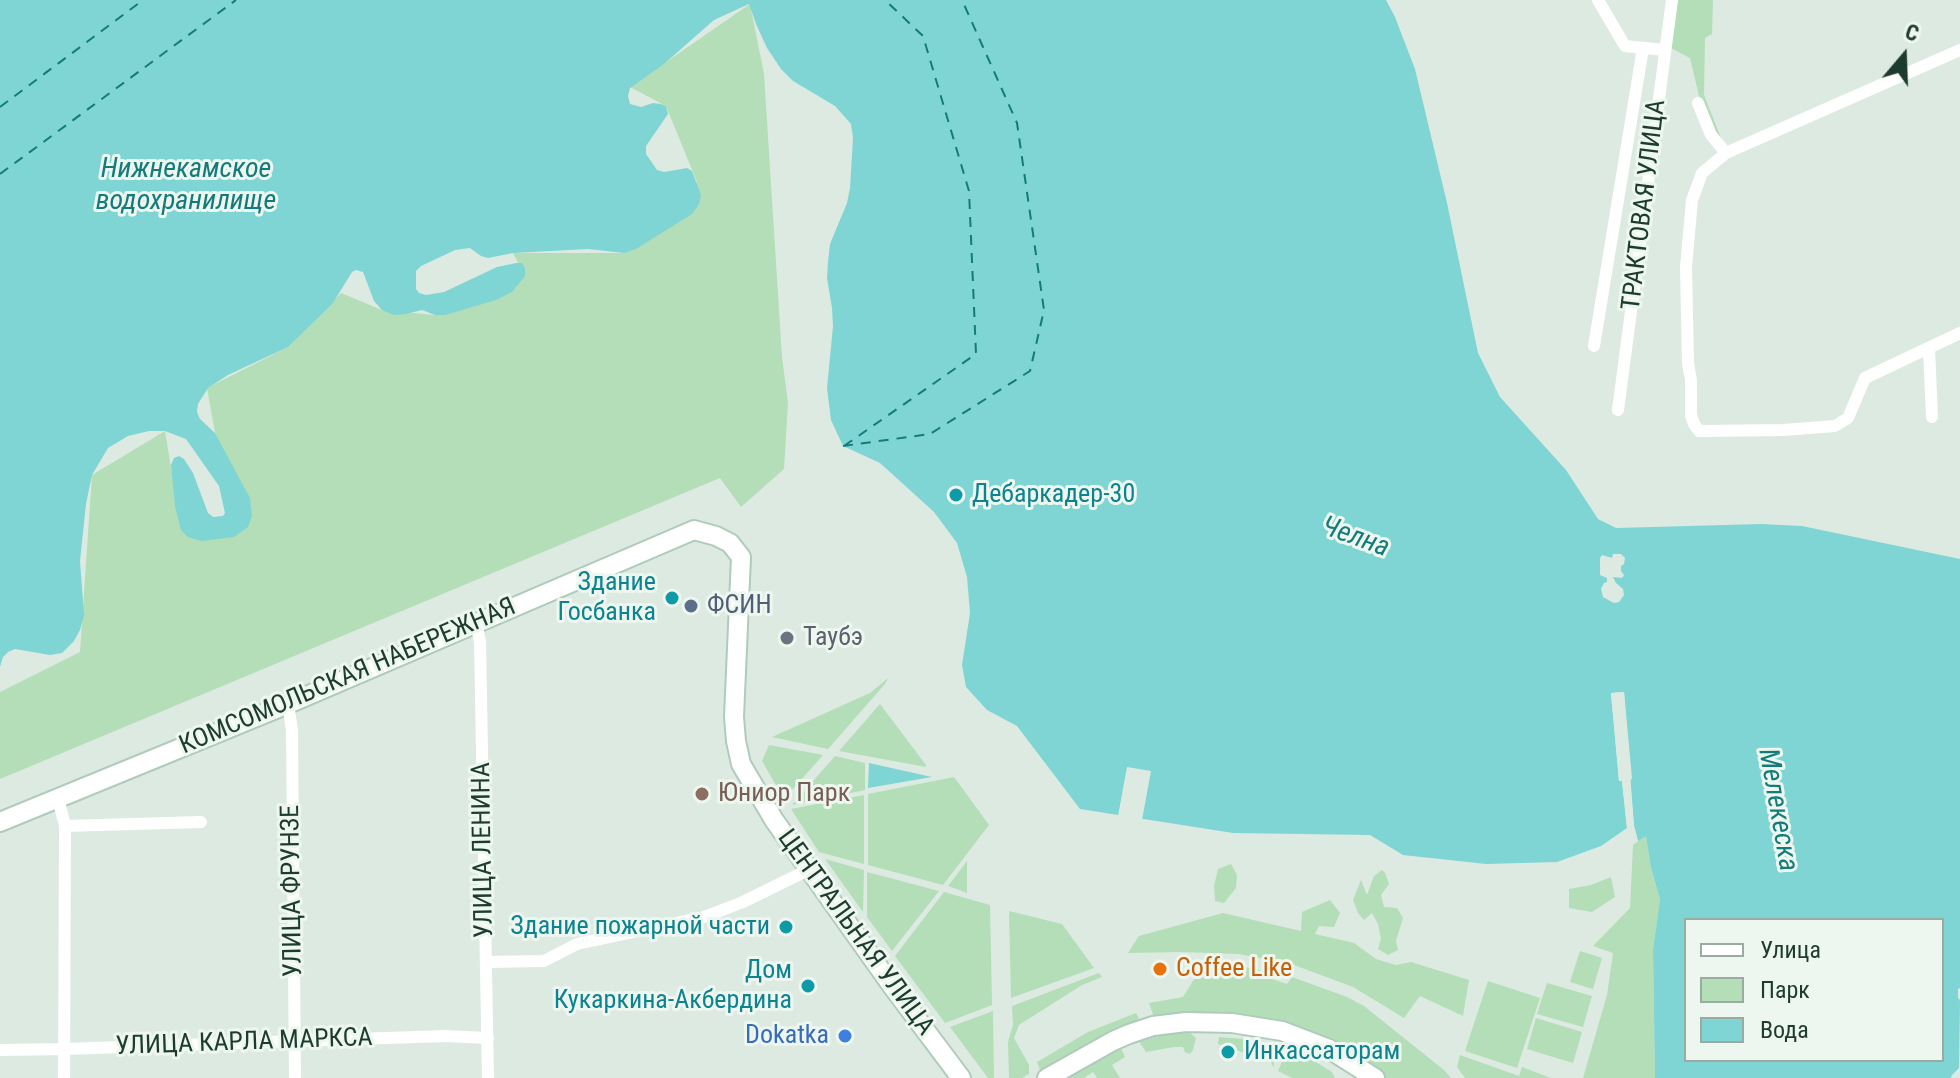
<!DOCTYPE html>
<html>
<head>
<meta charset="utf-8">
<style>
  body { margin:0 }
  #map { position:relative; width:1960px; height:1078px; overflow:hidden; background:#ddeae2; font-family:"Roboto Condensed",sans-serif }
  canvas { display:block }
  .legend { position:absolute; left:1684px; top:918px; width:260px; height:144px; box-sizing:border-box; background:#edf7f0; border:2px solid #9aaca2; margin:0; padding:10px 14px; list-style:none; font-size:24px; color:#1d3b2e }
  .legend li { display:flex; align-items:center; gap:16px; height:40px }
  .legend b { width:40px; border:2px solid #9aaca2 }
  .north { position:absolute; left:1864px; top:16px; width:80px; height:80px; -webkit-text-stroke:6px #edf7f0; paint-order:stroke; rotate:19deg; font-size:22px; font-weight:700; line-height:32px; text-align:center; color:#1d3b2e }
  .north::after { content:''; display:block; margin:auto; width:28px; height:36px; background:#1d3b2e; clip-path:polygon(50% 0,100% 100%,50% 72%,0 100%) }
</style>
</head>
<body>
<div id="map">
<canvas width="1960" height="1078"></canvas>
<ul class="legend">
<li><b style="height:10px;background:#fff"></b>Улица</li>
<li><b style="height:22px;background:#b3deb7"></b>Парк</li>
<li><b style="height:22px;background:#7fd5d4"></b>Вода</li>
</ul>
<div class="north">С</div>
</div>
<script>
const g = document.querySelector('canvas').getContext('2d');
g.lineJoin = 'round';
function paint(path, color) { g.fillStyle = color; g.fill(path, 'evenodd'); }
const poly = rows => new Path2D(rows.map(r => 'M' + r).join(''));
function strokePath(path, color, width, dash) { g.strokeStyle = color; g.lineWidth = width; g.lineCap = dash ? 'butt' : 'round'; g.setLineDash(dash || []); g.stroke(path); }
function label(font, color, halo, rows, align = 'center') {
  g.font = font + ' "Roboto Condensed",sans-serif'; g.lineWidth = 6; g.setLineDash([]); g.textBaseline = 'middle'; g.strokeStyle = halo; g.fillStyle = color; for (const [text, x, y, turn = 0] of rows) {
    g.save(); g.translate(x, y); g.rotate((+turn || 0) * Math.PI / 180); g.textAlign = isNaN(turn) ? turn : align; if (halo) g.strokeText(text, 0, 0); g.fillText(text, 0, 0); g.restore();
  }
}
paint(poly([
  [1678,0,1713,0,1712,34,1705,38,1704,95,1721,138,1715,134,1699,96,1690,58,1671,48],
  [750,4,764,74,782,357,788,403,784,469,741,507,720,478,0,779,0,692,80,652,92,475,165,431,181,529,252,516,215,433,207,388,288,347,341,293,382,310,435,315,525,276,513,253,624,253,697,182,666,106,630,87],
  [888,678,885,684,828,749,772,737,870,693],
  [880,704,926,765,926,767,839,751],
  [769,745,823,755,784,799,762,761],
  [835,756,865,763,865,790,792,805],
  [954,777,989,825,943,885,868,865,868,794],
  [864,795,864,864,819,852,791,809],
  [1646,835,1651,868,1660,899,1653,950,1655,1078,1583,1078,1607,995,1613,953,1593,946,1630,908,1633,845],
  [825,859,864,870,863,912],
  [967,861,967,893,948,886],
  [1231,864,1237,875,1236,888,1224,903,1215,901,1214,886,1218,869],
  [1382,870,1385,873,1389,884,1381,895,1384,907,1397,908,1403,918,1396,941,1398,950,1388,955,1378,949,1381,939,1378,924,1372,913,1364,920,1358,913,1353,900,1361,880,1367,895,1374,876],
  [867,872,939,891,892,951,867,917],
  [1611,877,1615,897,1592,912,1569,908,1569,889,1591,885],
  [944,892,990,905,992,1005,945,1023,895,956],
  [1330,900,1340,913,1334,927,1319,926,1315,934,1354,943,1376,959,1396,965,1411,962,1469,980,1463,1016,1420,996,1404,1018,1353,987,1294,965,1239,954,1181,952,1128,953,1139,936,1223,913,1301,931,1302,912],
  [1009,911,1062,924,1094,968,1011,998],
  [1580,951,1602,958,1593,989,1570,982],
  [1204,963,1240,966,1263,971,1263,976,1287,984,1292,977,1347,997,1364,1006,1444,1070,1451,1078,1378,1078,1321,1042,1154,1017,1149,1003,1183,997],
  [1099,973,1102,977,1082,985,1019,1025,1014,1038,1029,1065,1029,1074,1022,1078,1009,1078,1008,1042,1013,1025,1012,1006],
  [1488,981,1540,998,1517,1068,1465,1051],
  [1547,983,1592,996,1583,1027,1537,1014],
  [993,1011,994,1078,988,1078,950,1027],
  [1136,1013,1140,1021,1093,1040,1041,1073,1037,1062,1088,1032],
  [1536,1018,1582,1032,1573,1063,1527,1049],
  [1189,1032,1196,1038,1193,1050,1190,1054,1185,1052,1183,1047,1174,1047,1146,1052,1138,1040,1158,1033],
  [1219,1037,1245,1039,1274,1046,1274,1068,1271,1062,1218,1044],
  [1121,1048,1125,1057,1112,1065,1120,1078,1097,1078,1093,1072,1084,1078,1063,1078],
  [1287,1050,1309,1058,1332,1072,1335,1078,1292,1078,1278,1071],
  [1460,1055,1519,1076,1522,1067,1551,1078,1465,1078,1457,1067]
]), '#b3deb7');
paint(poly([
  [0,0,1386,0,1395,17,1415,69,1447,203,1478,353,1500,397,1566,470,1598,519,1616,528,1761,524,1802,526,1960,559,1960,988,1958,989,1958,998,1960,1000,1959,1068,1952,1075,1951,1078,1655,1078,1653,950,1660,899,1651,868,1646,836,1638,841,1634,826,1624,692,1611,693,1619,781,1622,781,1627,828,1601,846,1557,862,1486,864,1403,855,1370,835,1233,833,1080,809,1017,726,987,710,966,687,962,665,970,613,967,577,957,543,934,512,880,463,843,446,831,420,827,388,833,326,832,308,827,278,828,262,830,244,847,203,850,188,853,138,851,124,835,106,793,81,781,69,767,48,756,24,749,4,714,20,664,64,630,88,628,96,630,104,641,107,653,103,661,104,666,106,668,114,646,146,646,154,657,170,664,172,687,168,692,171,701,195,699,204,692,214,636,249,624,253,588,249,513,253,488,258,481,256,470,248,455,250,421,266,416,271,416,289,419,293,426,295,444,292,497,267,516,263,522,263,525,268,525,276,512,292,496,300,445,315,435,315,422,310,406,314,394,315,382,310,374,301,363,272,356,270,352,272,333,303,288,347,228,375,208,388,198,404,197,412,200,419,215,433,250,498,252,516,248,527,234,537,202,541,188,537,181,530,175,506,171,465,174,458,179,456,184,459,193,473,208,513,213,517,223,516,225,513,219,486,186,439,165,431,149,431,128,436,108,448,92,475,86,504,80,561,84,615,80,630,74,641,62,653,50,655,15,649,8,652,3,657,0,667],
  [1613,554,1621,554,1625,558,1624,564,1621,566,1621,571,1624,575,1622,578,1613,577,1616,583,1623,589,1624,595,1619,602,1614,603,1603,597,1601,589,1604,583,1607,582,1607,578,1600,575,1600,558,1602,555,1612,558],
  [1686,920,1942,920,1942,1060,1686,1060],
  [869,763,932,777,868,788]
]), '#7fd5d4');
paint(poly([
  [1624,692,1632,778,1630,781,1634,826,1638,841,1635,843,1631,829,1629,832,1627,828,1622,781,1619,781,1611,693],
  [1616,696,1620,696,1627,777,1626,779,1622,777],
  [1127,767,1151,771,1142,820,1118,816]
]), '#ddeae2');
strokePath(poly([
  [0,107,143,0],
  [0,174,236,0],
  [843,446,930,434,1030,371,1044,310,1017,123,962,0],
  [844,446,976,354,969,191,923,36,885,0]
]), '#137b7a', 2, [10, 8]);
const secondary = poly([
  [0,822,288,704,694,530,716,536,730,543,741,557,734,717,736,741,741,764,774,820,892,986,961,1078],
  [1047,1078,1113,1041,1129,1034,1153,1026,1186,1022,1232,1023,1282,1031,1329,1049,1375,1078]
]);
strokePath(secondary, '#afcbbc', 22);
strokePath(poly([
  [1598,0,1625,46,1665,50],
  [1960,50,1726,153,1702,173,1692,200,1686,267,1688,363,1691,380,1691,415,1694,424,1699,431,1783,430,1835,426,1848,418,1865,378,1960,333],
  [1698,103,1711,135,1726,153],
  [1594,346,1643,48],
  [1929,348,1932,417],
  [1618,410,1672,0],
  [476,623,480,642,488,1078],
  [288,704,292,730,295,1078],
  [58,798,65,826,64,1078],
  [65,826,201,822],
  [486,962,544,961,577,944,704,917,743,902,810,869],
  [0,1050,64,1049,445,1036,488,1038]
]), '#fff', 12);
strokePath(secondary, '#fff', 18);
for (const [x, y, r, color] of [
  [956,495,8,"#0f9aa8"],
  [672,598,8,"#0f9aa8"],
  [691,606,8,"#5c6f8a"],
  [787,638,8,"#6b7280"],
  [702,794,8,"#8d6e63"],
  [786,927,8,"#0f9aa8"],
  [1160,969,8,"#e8710a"],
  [808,986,8,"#0f9aa8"],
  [845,1036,8,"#3f7fe0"],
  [1228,1052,8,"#0f9aa8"]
]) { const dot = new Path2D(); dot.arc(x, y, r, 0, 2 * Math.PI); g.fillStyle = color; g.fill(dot); strokePath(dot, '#edf7f0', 3); }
label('26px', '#1d3b2e', '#edf7f0', [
  ["ТРАКТОВАЯ УЛИЦА",1645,205,-83],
  ["КОМСОМОЛЬСКАЯ НАБЕРЕЖНАЯ",348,677,-23],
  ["УЛИЦА ЛЕНИНА",484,850,-91],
  ["УЛИЦА ФРУНЗЕ",293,891,-91],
  ["ЦЕНТРАЛЬНАЯ УЛИЦА",855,933,54],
  ["УЛИЦА КАРЛА МАРКСА",244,1043,-2]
]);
label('26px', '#0d838f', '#edf7f0', [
  ["Дебаркадер-30",972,495,"left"],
  ["Здание",656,583],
  ["Госбанка",656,613],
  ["Здание пожарной части",770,927],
  ["Дом",792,971],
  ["Кукаркина-Акбердина",792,1001],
  ["Инкассаторам",1244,1052,"left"]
], 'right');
label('26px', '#4e5e75', '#edf7f0', [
  ["ФСИН",707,606]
], 'left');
label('26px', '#5b616d', '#edf7f0', [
  ["Таубэ",803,638]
], 'left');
label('26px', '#785e54', '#edf7f0', [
  ["Юниор Парк",718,794]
], 'left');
label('26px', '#c56008', '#edf7f0', [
  ["Coffee Like",1176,969]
], 'left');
label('26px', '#366cbe', '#edf7f0', [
  ["Dokatka",829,1036]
], 'right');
label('italic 28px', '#137b7a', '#edf7f0', [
  ["Нижнекамское",186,170],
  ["водохранилище",186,202],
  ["Челна",1355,538,20],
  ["Мелекеска",1777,810,80]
]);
</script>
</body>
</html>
